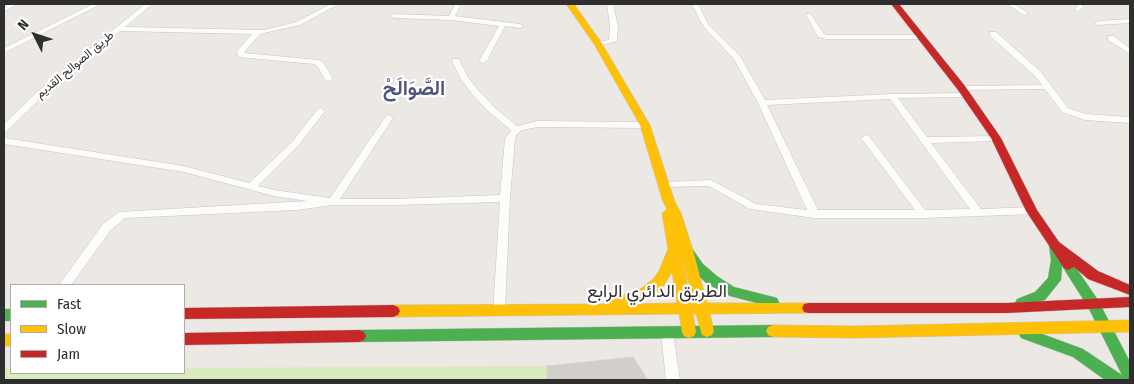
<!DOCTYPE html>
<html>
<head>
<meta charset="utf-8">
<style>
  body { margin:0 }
  #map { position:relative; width:1134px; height:384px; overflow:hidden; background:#ece8e4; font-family:"Fira Sans Condensed",sans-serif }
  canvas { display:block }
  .frame { position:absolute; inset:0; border:5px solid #2e2e2e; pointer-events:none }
  .legend { position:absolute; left:10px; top:284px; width:175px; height:90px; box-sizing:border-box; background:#fff; border:1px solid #ababab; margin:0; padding:6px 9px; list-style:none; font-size:15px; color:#2e2e2e }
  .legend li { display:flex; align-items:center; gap:10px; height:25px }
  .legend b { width:25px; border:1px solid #ababab }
  .north { position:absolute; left:10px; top:10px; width:50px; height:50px; -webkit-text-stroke:4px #fff; paint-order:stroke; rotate:311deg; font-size:14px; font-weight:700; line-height:20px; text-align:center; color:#2e2e2e }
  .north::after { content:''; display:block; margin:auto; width:18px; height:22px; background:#2e2e2e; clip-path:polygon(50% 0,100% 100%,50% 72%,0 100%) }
</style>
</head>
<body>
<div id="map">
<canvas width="1134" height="384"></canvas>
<div class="frame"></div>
<ul class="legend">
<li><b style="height:6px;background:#4caf50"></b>Fast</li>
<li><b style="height:6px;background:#ffc107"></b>Slow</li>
<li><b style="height:6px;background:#c62828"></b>Jam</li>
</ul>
<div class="north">N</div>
</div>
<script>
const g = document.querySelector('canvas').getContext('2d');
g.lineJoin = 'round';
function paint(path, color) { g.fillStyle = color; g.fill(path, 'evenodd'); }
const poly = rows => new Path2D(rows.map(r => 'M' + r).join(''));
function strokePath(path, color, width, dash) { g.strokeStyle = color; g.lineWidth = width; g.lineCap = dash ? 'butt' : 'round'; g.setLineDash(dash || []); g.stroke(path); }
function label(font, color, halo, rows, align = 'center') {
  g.font = font + ' "Fira Sans Condensed",Vazirmatn,sans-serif'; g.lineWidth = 4.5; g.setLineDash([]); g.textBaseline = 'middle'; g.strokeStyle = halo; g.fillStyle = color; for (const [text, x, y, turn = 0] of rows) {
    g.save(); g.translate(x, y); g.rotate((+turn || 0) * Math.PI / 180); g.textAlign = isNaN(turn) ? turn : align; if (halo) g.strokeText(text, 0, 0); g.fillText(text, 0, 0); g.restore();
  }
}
paint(poly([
  [547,366,547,380,4,380,4,369,11,369,11,373,184,373,184,368]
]), '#d9eabb');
const building = poly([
  [633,357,648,380,547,380,547,366,633,357]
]);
paint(building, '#d1cecb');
strokePath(building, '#d7d4d0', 1);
const street = poly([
  [10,4,18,4,4,11,4,7,10,4],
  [93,4,101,4,4,53,4,48,93,4],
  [145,4,152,4,125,27,264,30,296,22,331,4,339,4,300,25,260,34,245,51,245,53,319,60,323,62,333,79,329,81,326,81,317,66,314,64,238,57,237,51,252,34,120,31,43,96,7,131,4,132,4,124,37,92,145,4],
  [455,4,461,4,455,16,520,24,524,26,520,28,505,26,487,61,483,63,479,61,499,26,451,20,394,18,391,16,394,14,449,16,455,4],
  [607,4,613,4,618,26,617,41,598,46,594,44,595,42,609,40,610,26,607,4],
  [692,4,698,4,708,24,740,56,765,100,892,94,971,93,971,97,968,97,898,98,927,137,999,136,1001,138,996,141,931,143,981,209,1032,207,1036,208,1037,211,1036,214,923,218,814,218,750,209,709,186,661,187,659,185,664,182,711,180,756,204,807,210,758,103,734,59,703,26,692,4],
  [890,99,921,142,970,209,925,210,869,136,866,135,861,138,915,210,818,210,767,105,890,99],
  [1007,4,1014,4,1029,14,1024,15,1007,4],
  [1076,4,1082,4,1083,7,1079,11,1074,10,1077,7,1076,4],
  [807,14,811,14,824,34,828,35,922,35,926,37,922,39,827,39,818,37,806,15,807,14],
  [1130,19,1130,23,1098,25,1095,23,1098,21,1130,19],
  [990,32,996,32,1040,71,1068,108,1086,114,1130,117,1130,123,1085,120,1062,112,1045,89,959,90,958,88,962,86,1042,85,1034,75,990,36,990,32],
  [1108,36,1114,36,1130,49,1130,54,1108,40,1108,36],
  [453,59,459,59,468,77,478,90,494,107,517,126,538,121,645,122,649,125,645,128,538,127,522,130,517,134,515,139,510,198,505,311,503,314,499,316,495,314,493,311,500,202,395,205,333,205,297,210,125,218,111,230,71,285,59,285,103,224,119,212,307,201,274,196,184,172,4,144,4,138,184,166,249,183,292,142,318,109,321,108,325,111,298,146,258,186,274,190,330,198,386,116,389,115,393,118,340,199,395,199,500,195,505,139,511,130,488,111,472,94,460,78,452,61,453,59],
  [667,327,671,328,673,332,680,380,666,380,661,332,663,328,667,327]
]);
const fast = poly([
  [1055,240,1059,242,1061,245,1063,263,1068,260,1072,262,1098,300,1130,362,1130,380,1105,380,1073,357,1021,338,1019,334,1021,330,1026,328,1083,349,1122,375,1088,307,1062,266,1061,280,1045,300,1022,308,1017,307,1015,303,1017,299,1035,292,1048,278,1051,260,1049,245,1051,242,1055,240],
  [687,245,691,247,703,264,717,276,734,287,777,298,779,302,777,306,772,307,730,296,707,284,693,270,681,250,683,247,687,245],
  [4,309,11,309,11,321,4,321,4,309],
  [773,325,778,327,780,331,778,335,773,337,359,342,354,340,352,336,354,332,359,330,773,325]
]);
const slow = poly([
  [566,4,574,4,601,42,650,125,675,202,681,213,693,250,707,303,809,303,814,304,816,308,814,312,809,313,710,314,714,331,712,335,707,337,702,335,696,314,693,314,696,332,694,336,689,338,684,336,682,332,679,314,393,317,388,315,386,311,388,307,393,305,606,304,608,300,642,288,653,279,659,271,668,249,662,213,667,209,663,202,640,125,594,44,566,4],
  [681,250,693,303,691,303,681,250],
  [672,272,677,303,629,304,652,296,663,287,672,272],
  [1130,320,1130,332,856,338,773,337,768,335,766,331,768,327,773,325,856,326,1130,320],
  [4,334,11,334,11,346,4,346,4,334]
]);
const jam = poly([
  [891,4,899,4,965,86,1001,138,1037,210,1059,242,1098,271,1130,285,1130,295,1088,279,1074,267,1068,270,1064,268,1026,211,991,138,958,90,891,4],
  [1130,297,1130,307,1006,313,809,313,804,312,802,308,804,304,809,303,1006,303,1130,297],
  [393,305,398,307,400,311,398,315,393,317,184,319,184,308,393,305],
  [359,330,364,332,366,336,364,340,359,342,184,345,184,333,359,330]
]);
strokePath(street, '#c5c4c5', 1);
strokePath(fast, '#c5c4c5', 1);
strokePath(slow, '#c5c4c5', 1);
strokePath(jam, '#c5c4c5', 1);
paint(street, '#fcfcfb');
paint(fast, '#4caf50');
paint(slow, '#ffc107');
paint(jam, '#c62828');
label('12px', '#2e2e2e', '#fff', [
  ["طريق الصوالح القديم",75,65,-40]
]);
label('18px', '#2e2e2e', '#fff', [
  ["الطريق الدائري الرابع",657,292]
]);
label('bold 20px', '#4d5680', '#fff', [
  ["الصَّوَالَحْ",414,89]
]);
</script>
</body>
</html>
